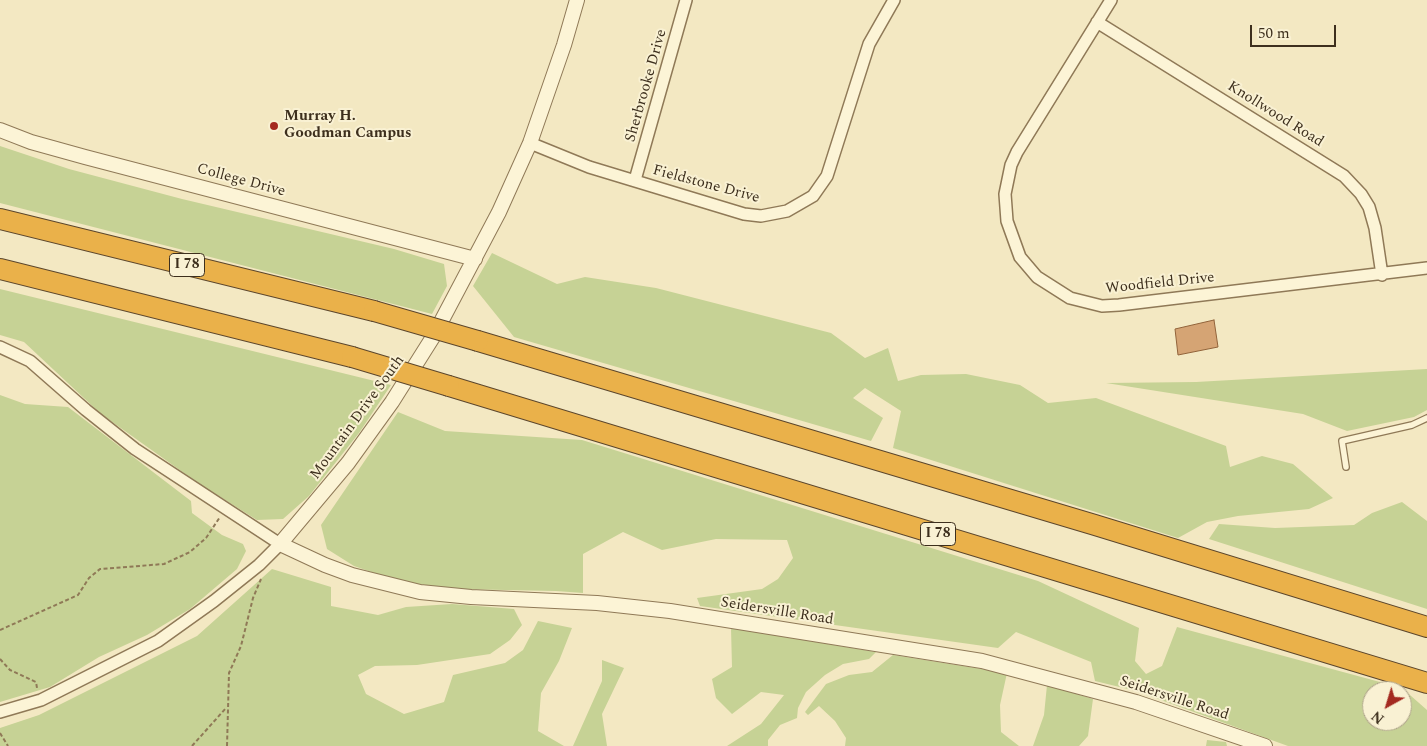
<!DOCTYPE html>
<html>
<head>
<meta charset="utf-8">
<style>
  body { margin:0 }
  #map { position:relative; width:1427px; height:746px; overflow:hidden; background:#f3e8c2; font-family:Spectral,serif }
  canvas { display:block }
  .north { position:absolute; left:1362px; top:681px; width:50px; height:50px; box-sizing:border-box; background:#f9f1d3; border:1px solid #aea38a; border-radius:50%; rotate:219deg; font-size:14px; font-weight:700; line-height:20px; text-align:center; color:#3d2f1d }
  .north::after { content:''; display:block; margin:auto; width:18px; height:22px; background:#a42a20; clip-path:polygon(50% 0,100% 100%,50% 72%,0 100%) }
  .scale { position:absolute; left:1250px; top:25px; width:86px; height:22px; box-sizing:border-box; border:2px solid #3d2f1d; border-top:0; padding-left:6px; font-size:15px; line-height:18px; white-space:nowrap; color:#3d2f1d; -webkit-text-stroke:4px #f9f1d3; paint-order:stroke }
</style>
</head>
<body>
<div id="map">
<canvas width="1427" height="746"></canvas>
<div class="north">N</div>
<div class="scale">50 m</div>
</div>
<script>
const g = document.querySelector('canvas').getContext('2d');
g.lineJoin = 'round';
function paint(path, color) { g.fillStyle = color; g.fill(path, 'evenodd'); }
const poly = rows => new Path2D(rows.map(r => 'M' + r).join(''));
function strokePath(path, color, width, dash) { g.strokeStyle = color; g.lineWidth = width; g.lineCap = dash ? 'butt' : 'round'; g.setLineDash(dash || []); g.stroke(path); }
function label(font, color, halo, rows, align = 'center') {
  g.font = font + ' Spectral,serif'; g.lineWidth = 4; g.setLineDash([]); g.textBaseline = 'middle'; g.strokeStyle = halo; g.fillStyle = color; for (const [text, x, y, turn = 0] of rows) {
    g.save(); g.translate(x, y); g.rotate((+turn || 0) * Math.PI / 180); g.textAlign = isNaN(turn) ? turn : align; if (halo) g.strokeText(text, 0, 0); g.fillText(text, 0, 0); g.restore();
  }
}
paint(poly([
  [0,146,69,169,182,199,394,249,444,264,447,286,432,314,0,203],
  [492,253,557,284,585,277,656,288,831,333,865,358,888,348,898,381,921,375,966,374,1020,385,1048,403,1096,398,1226,446,1230,467,1262,456,1293,464,1333,498,1309,509,1238,516,1207,522,1178,538,893,448,901,411,865,388,853,398,883,418,871,441,514,337,473,286],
  [0,289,391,385,359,433,309,496,283,519,257,520,198,483,101,414,24,342,0,335],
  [1427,369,1427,410,1414,417,1347,431,1303,414,1106,383,1196,382],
  [0,395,25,404,68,407,191,501,192,513,222,535,243,544,246,551,237,569,190,609,147,635,99,657,50,687,0,702],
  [398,412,445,431,582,440,1038,581,1139,628,1135,661,1146,674,1162,666,1177,627,1402,688,1427,710,1427,746,1288,746,1136,691,1095,681,1091,662,1016,632,998,648,700,606,697,598,762,589,778,579,793,558,787,540,716,539,662,550,623,532,583,554,583,593,556,591,455,589,397,581,354,566,327,549,321,525],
  [1372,691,1402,691,1402,721,1372,721],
  [1402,502,1427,521,1427,609,1209,539,1219,524,1275,528,1354,525,1372,513],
  [272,569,331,587,331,606,378,615,406,607,452,604,514,609,522,625,510,640,490,654,417,665,375,666,358,675,366,694,404,714,444,702,453,675,505,663,523,650,538,621,572,628,559,661,541,693,538,731,564,746,0,746,0,728,39,715,197,636],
  [731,628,876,652,869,659,843,664,825,675,806,692,798,708,797,718,780,725,768,740,768,746,727,746,761,724,784,695,761,692,732,714,716,698,712,679,732,667],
  [893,655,1007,673,1000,705,1001,732,1019,746,845,746,846,738,835,721,819,706,808,715,805,712,826,684,849,675,872,672],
  [602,660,624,668,602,714,607,746,573,746,602,681],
  [1047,685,1093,699,1088,736,1079,746,1033,746,1044,715],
  [1207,740,1226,742,1227,746,1206,746]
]), '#c6d295');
const building = poly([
  [1214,320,1218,347,1178,355,1175,329,1214,320]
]);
paint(building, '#d5a474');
strokePath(building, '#91633a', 1);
const service = poly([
  [1346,467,1342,441,1412,425,1427,418]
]);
const minor = poly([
  [1111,0,1017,152,1011,165,1005,194,1007,221,1020,257,1037,277,1070,298,1102,306,1119,305,1427,268],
  [1097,22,1344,176,1361,194,1369,207,1375,228,1382,275],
  [530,143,589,167,744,214,761,216,787,211,813,196,827,176,869,44,894,0],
  [635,180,686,0],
  [0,347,30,361,86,410,135,449,280,544,259,565,214,601,158,641,41,700,0,712]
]);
const tertiary = poly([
  [577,0,564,45,530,143,499,212,433,337,392,402,348,463,280,544,325,565,352,575,420,592,471,597,597,603,670,611,982,661,1136,702,1265,746],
  [0,130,31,142,85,157,475,259]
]);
const motorway = poly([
  [0,219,374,311],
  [0,269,352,357],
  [478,341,1095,525,1427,627],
  [449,386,1427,683]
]);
strokePath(service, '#8f7957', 8);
strokePath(minor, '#8f7957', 14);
strokePath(tertiary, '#8f7957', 16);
strokePath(motorway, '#5c462c', 22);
strokePath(poly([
  [0,630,78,595,89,578,100,569,164,564,190,552,206,538,220,517],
  [0,659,10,670,36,682,37,688],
  [0,733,8,746],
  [192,746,226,708],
  [227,746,229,673,241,646,253,598,261,579]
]), '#8f7957', 2, [4, 2.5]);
strokePath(service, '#fcf4d6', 5.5);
strokePath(minor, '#fcf4d6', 11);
strokePath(tertiary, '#fcf4d6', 14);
strokePath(motorway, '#eab14a', 20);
const motorwayBridge = poly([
  [374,311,478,341],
  [352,357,449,386]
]);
strokePath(motorwayBridge, '#5c462c', 22, []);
strokePath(motorwayBridge, '#eab14a', 20);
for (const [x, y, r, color] of [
  [274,126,5,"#a42a20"]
]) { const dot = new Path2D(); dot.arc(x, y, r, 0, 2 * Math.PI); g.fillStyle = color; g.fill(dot); strokePath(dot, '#f9f1d3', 2); }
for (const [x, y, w] of [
  [187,265,35],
  [938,534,35]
]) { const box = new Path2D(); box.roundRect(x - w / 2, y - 11.5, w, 23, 4); g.fillStyle = '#f9f1d3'; g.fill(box); strokePath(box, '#3d2f1d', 1); }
label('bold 14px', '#3d2f1d', null, [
  ["I 78",187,265],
  ["I 78",938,534]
]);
label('15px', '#3d2f1d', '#f9f1d3', [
  ["Sherbrooke Drive",647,86,-74],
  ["Knollwood Road",1275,115,32],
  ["College Drive",241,181,15],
  ["Fieldstone Drive",706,185,15],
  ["Woodfield Drive",1160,284,-6],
  ["Mountain Drive South",358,418,-54],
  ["Seidersville Road",777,612,9],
  ["Seidersville Road",1174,699,18]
]);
label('bold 15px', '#3d2f1d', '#f9f1d3', [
  ["Murray H.",284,117],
  ["Goodman Campus",284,134]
], 'left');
</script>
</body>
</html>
